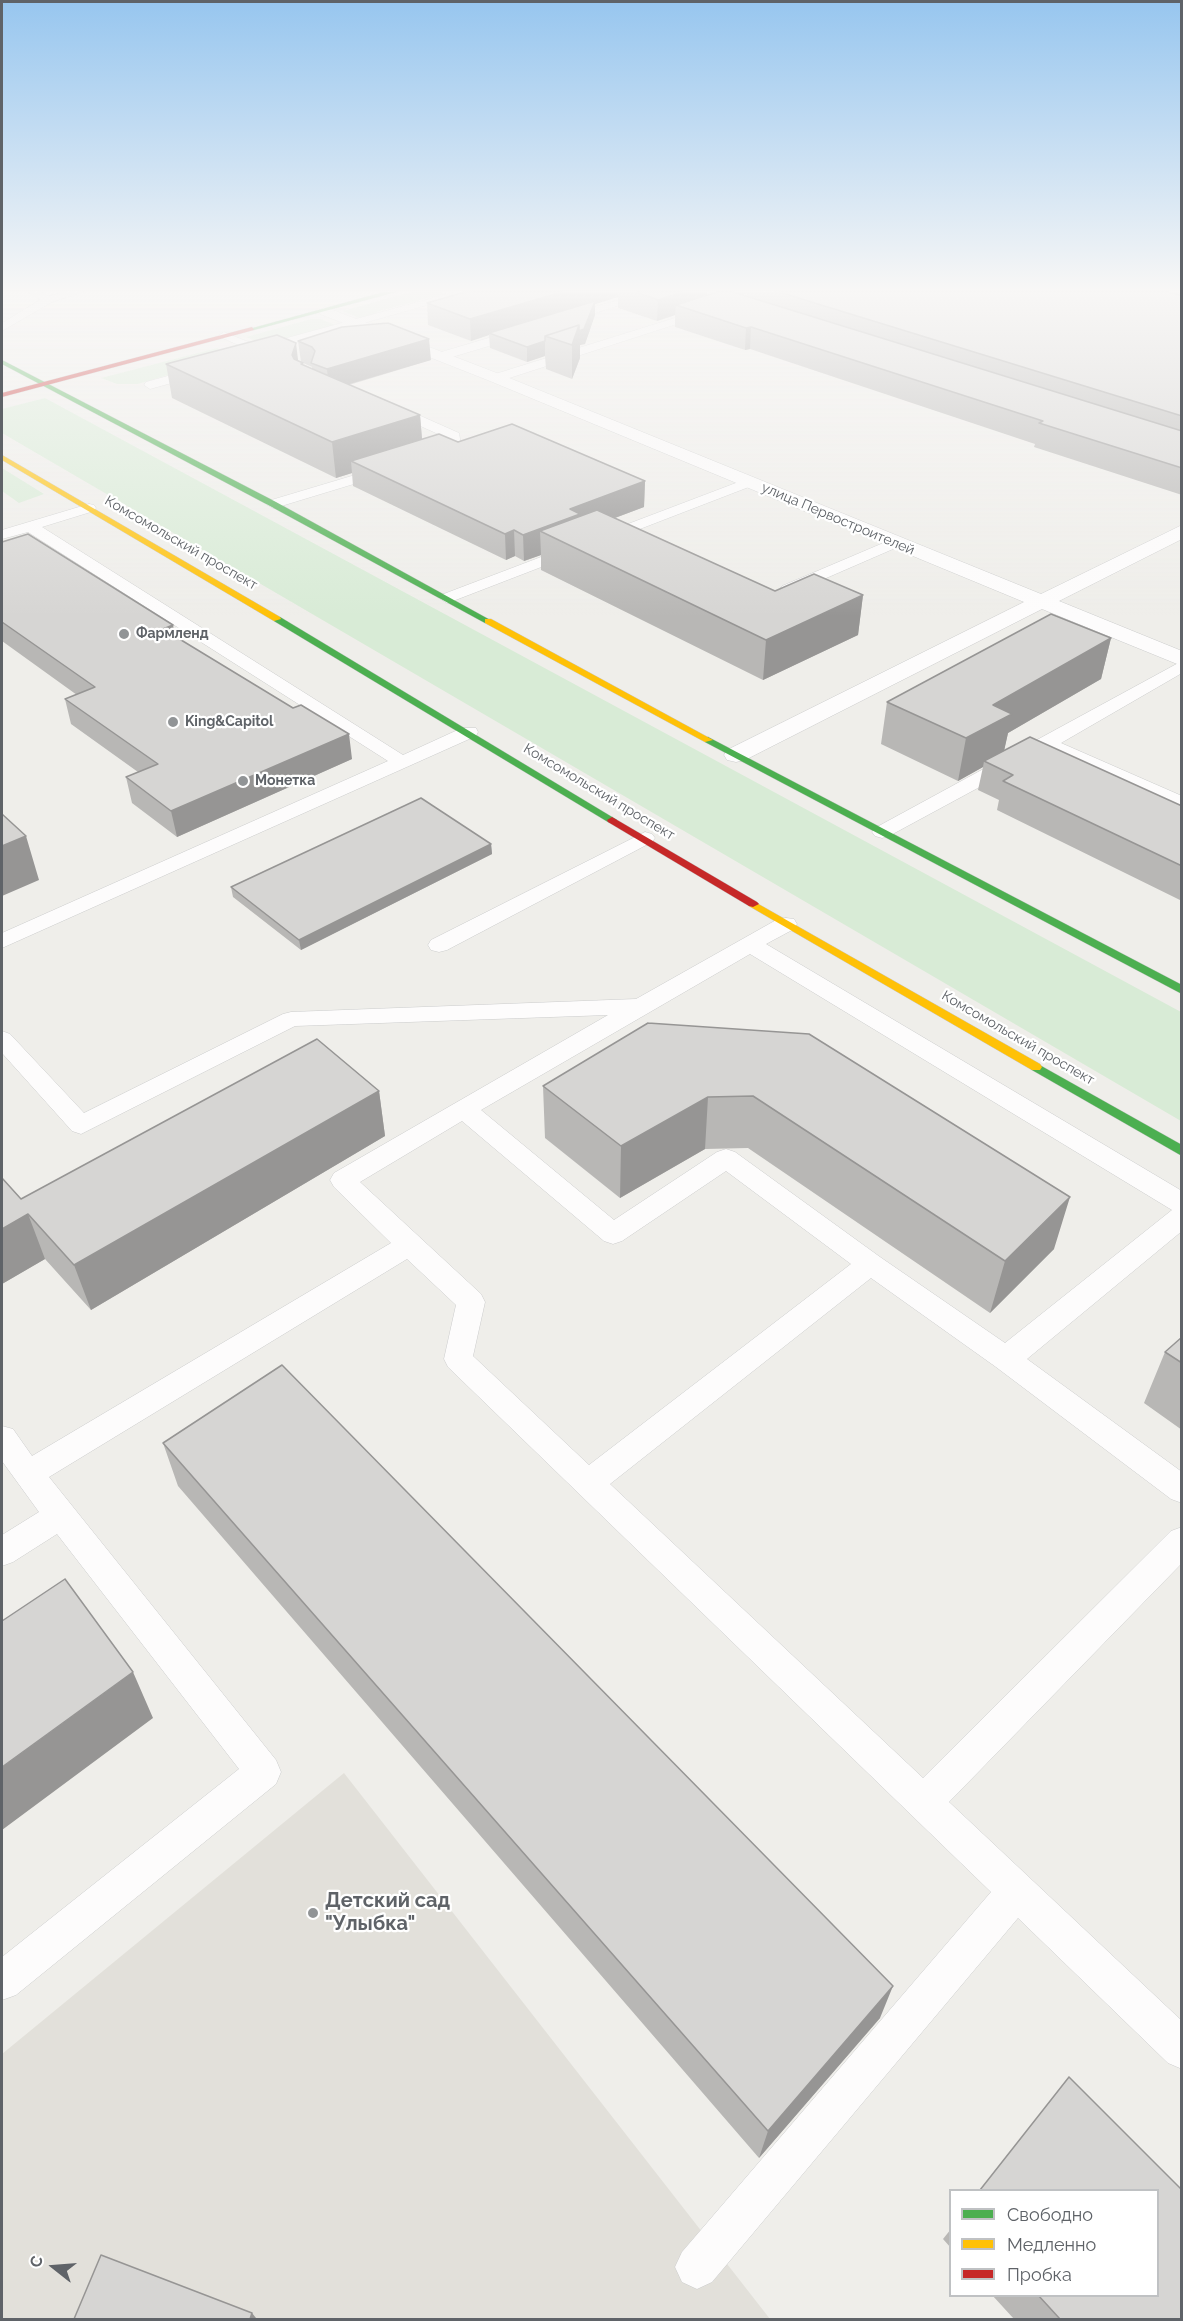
<!DOCTYPE html>
<html>
<head>
<meta charset="utf-8">
<style>
  body { margin:0 }
  #map { position:relative; width:1183px; height:2321px; overflow:hidden; background:#efeeea; font-family:Raleway,sans-serif }
  canvas { display:block }
  .frame { position:absolute; inset:0; border:3px solid #5f6368; pointer-events:none }
  .legend { position:absolute; left:949px; top:2189px; width:210px; height:108px; box-sizing:border-box; background:#fff; border:2px solid #bfc1c3; margin:0; padding:8px 10px; list-style:none; font-size:18px; color:#5f6368 }
  .legend li { display:flex; align-items:center; gap:12px; height:30px }
  .legend b { width:30px; border:2px solid #bfc1c3 }
  .north { position:absolute; left:24px; top:2237px; width:60px; height:60px; -webkit-text-stroke:4px #fff; paint-order:stroke; rotate:287deg; font-size:16px; font-weight:700; line-height:24px; text-align:center; color:#5f6368 }
  .north::after { content:''; display:block; margin:auto; width:21px; height:27px; background:#5f6368; clip-path:polygon(50% 0,100% 100%,50% 72%,0 100%) }
</style>
</head>
<body>
<div id="map">
<canvas width="1183" height="2321"></canvas>
<div class="frame"></div>
<ul class="legend">
<li><b style="height:8px;background:#4caf50"></b>Свободно</li>
<li><b style="height:8px;background:#ffc107"></b>Медленно</li>
<li><b style="height:8px;background:#c62828"></b>Пробка</li>
</ul>
<div class="north">С</div>
</div>
<script>
const g = document.querySelector('canvas').getContext('2d');
g.lineJoin = 'round';
function paint(path, color) { g.fillStyle = color; g.fill(path, 'evenodd'); }
const poly = rows => new Path2D(rows.map(r => 'M' + r).join(''));
function strokePath(path, color, width, dash) { g.strokeStyle = color; g.lineWidth = width; g.lineCap = dash ? 'butt' : 'round'; g.setLineDash(dash || []); g.stroke(path); }
function label(font, color, halo, rows, align = 'center') {
  g.font = font + ' Raleway,sans-serif'; g.lineWidth = 4.5; g.setLineDash([]); g.textBaseline = 'middle'; g.strokeStyle = halo; g.fillStyle = color; for (const [text, x, y, turn = 0] of rows) {
    g.save(); g.translate(x, y); g.rotate((+turn || 0) * Math.PI / 180); g.textAlign = isNaN(turn) ? turn : align; if (halo) g.strokeText(text, 0, 0); g.fillText(text, 0, 0); g.restore();
  }
}
paint(poly([
  [344,1773,770,2319,2,2320,2,2054]
]), '#e2e0da');
paint(poly([
  [412,292,441,292,443,294,376,312,384,316,362,319,342,311],
  [311,319,321,319,337,326,268,346,246,337],
  [217,348,232,356,138,384,117,384,101,378],
  [45,398,1181,1012,1181,1121,2,433,2,409],
  [2,468,44,494,19,503,2,491]
]), '#d8ebd6');
const lane = poly([
  [41,292,49,296,64,292,84,292,52,302,2,331,2,323,40,300,28,292,41,292],
  [454,292,473,292,269,350,280,357,274,361,218,336,224,332,258,346,454,292],
  [643,292,661,292,567,322,563,323,557,320,559,318,643,292],
  [758,292,776,292,500,381,496,382,490,378,492,375,758,292],
  [522,328,528,332,526,335,442,360,436,356,438,353,522,328],
  [200,367,204,368,206,371,204,374,150,389,144,385,146,382,200,367],
  [387,412,414,413,459,433,461,445,431,460,421,460,419,457,421,454,447,443,447,438,407,420,382,419,380,416,382,413,387,412],
  [385,466,392,470,390,473,278,507,273,508,266,504,268,501,385,466],
  [749,478,756,482,754,485,453,601,447,603,439,598,441,595,749,478],
  [89,504,94,505,96,508,94,511,42,527,403,755,462,728,476,728,478,732,476,736,2,948,2,933,388,761,28,532,2,539,2,530,89,504],
  [895,538,903,543,900,546,794,592,788,594,780,589,782,586,895,538],
  [1182,661,1182,673,1061,743,1182,796,1182,810,1048,750,889,836,882,838,875,836,872,832,875,828,1182,661],
  [645,832,652,834,655,838,652,842,447,950,439,952,431,950,428,945,431,940,645,832],
  [786,918,794,919,797,924,794,929,766,944,1182,1191,1182,1231,1027,1359,1182,1472,1182,1503,1171,1499,996,1367,871,1278,610,1484,923,1778,1171,1531,1182,1527,1182,1563,949,1802,1182,2021,1182,2069,1168,2063,1018,1918,712,2282,697,2289,682,2282,675,2267,682,2252,991,1892,448,1367,444,1359,456,1305,407,1259,49,1477,276,1760,281,1772,276,1784,16,1995,2,2000,2,1957,239,1769,57,1534,13,1562,2,1566,2,1535,39,1512,2,1461,2,1426,13,1429,32,1456,391,1243,334,1187,330,1180,334,1173,608,1015,295,1026,81,1134,72,1131,2,1053,2,1031,10,1034,84,1113,283,1014,291,1012,636,999,778,919,786,918],
  [750,954,1172,1210,1005,1343,880,1257,735,1152,726,1149,717,1152,614,1220,481,1110,750,954],
  [462,1121,604,1241,613,1244,622,1241,726,1171,851,1264,589,1465,473,1356,485,1302,481,1294,360,1182,462,1121]
]);
const street = poly([
  [325,307,502,375,1041,594,1182,525,1182,539,1059,601,1182,651,1182,666,1042,609,745,760,736,762,727,760,724,755,727,750,1024,602,490,381,320,314,318,311,325,307]
]);
const fast = poly([
  [384,292,396,292,254,330,249,329,384,292],
  [2,360,276,502,492,621,485,623,270,506,2,364,2,360],
  [274,617,280,617,617,820,612,823,608,822,274,621,274,617],
  [708,737,1182,985,1182,994,705,742,705,738,708,737],
  [1036,1063,1182,1145,1182,1156,1032,1070,1030,1067,1032,1064,1036,1063]
]);
const slow = poly([
  [2,455,280,617,281,619,274,621,2,460,2,455],
  [485,619,491,619,713,740,705,742,485,623,485,619],
  [753,901,1040,1064,1042,1067,1040,1070,1032,1070,749,906,747,904,753,901]
]);
const jam = poly([
  [252,327,254,330,2,397,2,393,252,327],
  [612,817,757,902,759,904,753,907,749,906,608,822,607,820,612,817]
]);
strokePath(lane, '#cbcccc', 1);
strokePath(street, '#cbcccc', 1);
strokePath(fast, '#cacacb', 1);
strokePath(slow, '#cacacb', 1);
strokePath(jam, '#cacacb', 1);
paint(lane, '#fdfcfc');
paint(street, '#fdfcfc');
paint(fast, '#4caf50');
paint(slow, '#ffc107');
paint(jam, '#c62828');
paint(poly([
  [465,292,707,292,707,296,713,294,710,292,1182,292,1182,495,1034,447,1035,444,750,349,745,350,675,327,675,315,657,321,618,308,618,297,595,304,595,315,585,344,580,345,580,358,572,379,546,369,545,356,527,362,490,348,489,335,471,341,428,325,427,303],
  [747,293,747,297,741,295],
  [298,341,431,360,349,385,420,415,422,439,458,442,645,481,644,507,615,518,775,591,863,595,858,635,763,680,541,570,541,555,524,561,515,556,506,560,353,486,352,473,336,478,172,398,166,364,298,361,303,363,303,365,312,369,312,367,301,362],
  [2,542,175,636,352,759,177,837,132,803,126,777,138,772,71,724,65,699,77,695,2,641],
  [1111,638,1101,679,1008,733,1004,750,1182,806,1182,901,997,810,999,800,978,790,983,767,958,781,881,744,887,702],
  [491,844,492,854,301,950,233,897,231,887],
  [648,1023,1054,1249,990,1313,748,1148,705,1149,620,1198,545,1138,543,1086],
  [379,1091,385,1136,91,1310,45,1259,2,1284,2,1178,21,1199],
  [1182,1337,1182,1430,1144,1403,1165,1352],
  [163,1443,880,2018,759,2158,178,1486],
  [951,2229,951,2248,943,2239],
  [992,2295,1158,2295,1182,2319,1014,2319]
]), '#b8b7b5');
paint(poly([
  [562,292,618,292,618,297,595,304,595,315,585,344,580,345,580,358,572,379,572,345,579,325,593,304,489,333,489,335,471,341,470,319],
  [682,292,707,292,706,306,676,305,675,315,657,321,658,300],
  [730,292,747,292,729,299],
  [751,327,750,349,745,350,746,328],
  [429,339,431,360,329,390,327,369],
  [545,341,545,356,527,362,527,347],
  [296,343,300,376,292,355],
  [420,415,423,451,351,461,352,473,336,478,332,442],
  [645,481,644,507,580,531,540,531,541,555,524,561,523,535,570,509],
  [514,530,515,556,506,560,505,534],
  [863,595,858,635,763,680,766,640],
  [173,625,178,649,163,629],
  [1111,638,1101,679,1008,733,1003,756,984,761,983,767,958,781,966,738,993,705],
  [349,734,352,759,177,837,171,811],
  [26,836,39,880,2,896,2,846],
  [491,844,492,854,301,950,299,940],
  [379,1091,385,1136,91,1310,74,1265],
  [708,1097,705,1149,620,1198,621,1146],
  [1070,1197,1054,1249,990,1313,1005,1261],
  [28,1214,45,1259,2,1284,2,1229],
  [133,1672,153,1718,2,1830,2,1767],
  [893,1986,880,2018,759,2158,768,2131],
  [252,2313,256,2318,256,2319,250,2319]
]), '#969594');
const building = poly([
  [465,292,562,292,470,319,427,303,465,292],
  [636,292,682,292,658,300,636,292],
  [717,292,733,292,1182,431,1182,468,1039,423,1043,421,751,327,746,328,676,305,717,292],
  [779,292,1168,292,1182,296,1182,416,779,292],
  [595,301,584,329,579,331,579,325,545,336,545,341,527,347,489,333,595,301],
  [388,323,429,339,327,369,311,363,315,351,312,347,298,341,342,327,388,323],
  [579,325,572,345,545,336,579,325],
  [277,335,296,343,292,355,294,359,303,363,301,364,420,415,332,442,166,364,277,335],
  [512,424,645,481,570,509,580,514,523,535,514,530,505,534,351,461,439,434,458,442,512,424],
  [597,510,775,591,814,574,863,595,766,640,540,531,597,510],
  [28,534,173,625,163,629,293,708,301,705,349,734,171,811,126,777,158,764,65,699,95,687,2,622,2,542,28,534],
  [1051,614,1111,638,993,705,1012,714,966,738,887,702,1051,614],
  [1030,737,1182,806,1182,866,1003,781,1013,775,984,761,1030,737],
  [421,798,491,844,299,940,231,887,421,798],
  [2,814,26,836,2,846,2,814],
  [648,1023,809,1034,1070,1197,1005,1261,753,1096,708,1097,621,1146,543,1086,648,1023],
  [317,1039,379,1091,74,1265,28,1214,2,1229,2,1178,21,1199,317,1039],
  [1182,1337,1182,1363,1165,1352,1182,1337],
  [282,1365,893,1986,768,2131,163,1443,282,1365],
  [65,1579,133,1672,2,1767,2,1621,65,1579],
  [1069,2077,1182,2190,1182,2319,1060,2319,1038,2295,1158,2295,1158,2190,980,2190,1069,2077],
  [101,2255,252,2313,250,2319,74,2319,101,2255]
]);
paint(building, '#d6d5d3');
strokePath(building, '#969594', 1.5);
const sky = g.createLinearGradient(0, 0, 0, 617);
sky.addColorStop(0, '#97c6ef');
sky.addColorStop(0.47, '#f8f7f6');
sky.addColorStop(1, '#f8f7f600');
g.fillStyle = sky;
g.fillRect(0, 0, 1183, 617);
for (const [x, y, r, color] of [
  [124,634,6,"#919496"],
  [173,722,6,"#919496"],
  [243,781,6,"#919496"],
  [313,1913,6,"#919496"]
]) { const dot = new Path2D(); dot.arc(x, y, r, 0, 2 * Math.PI); g.fillStyle = color; g.fill(dot); strokePath(dot, '#fff', 2); }
label('14px', '#5f6368', '#fff', [
  ["улица Первостроителей",838,519,23],
  ["Комсомольский проспект",181,543,30],
  ["Комсомольский проспект",599,792,31],
  ["Комсомольский проспект",1018,1038,30]
]);
label('bold 14px', '#5f6368', '#fff', [
  ["Фармленд",136,634],
  ["King&Capitol",185,722],
  ["Монетка",255,781]
], 'left');
label('bold 20px', '#5f6368', '#fff', [
  ["Детский сад",325,1901],
  ["\"Улыбка\"",325,1924]
], 'left');
</script>
</body>
</html>
